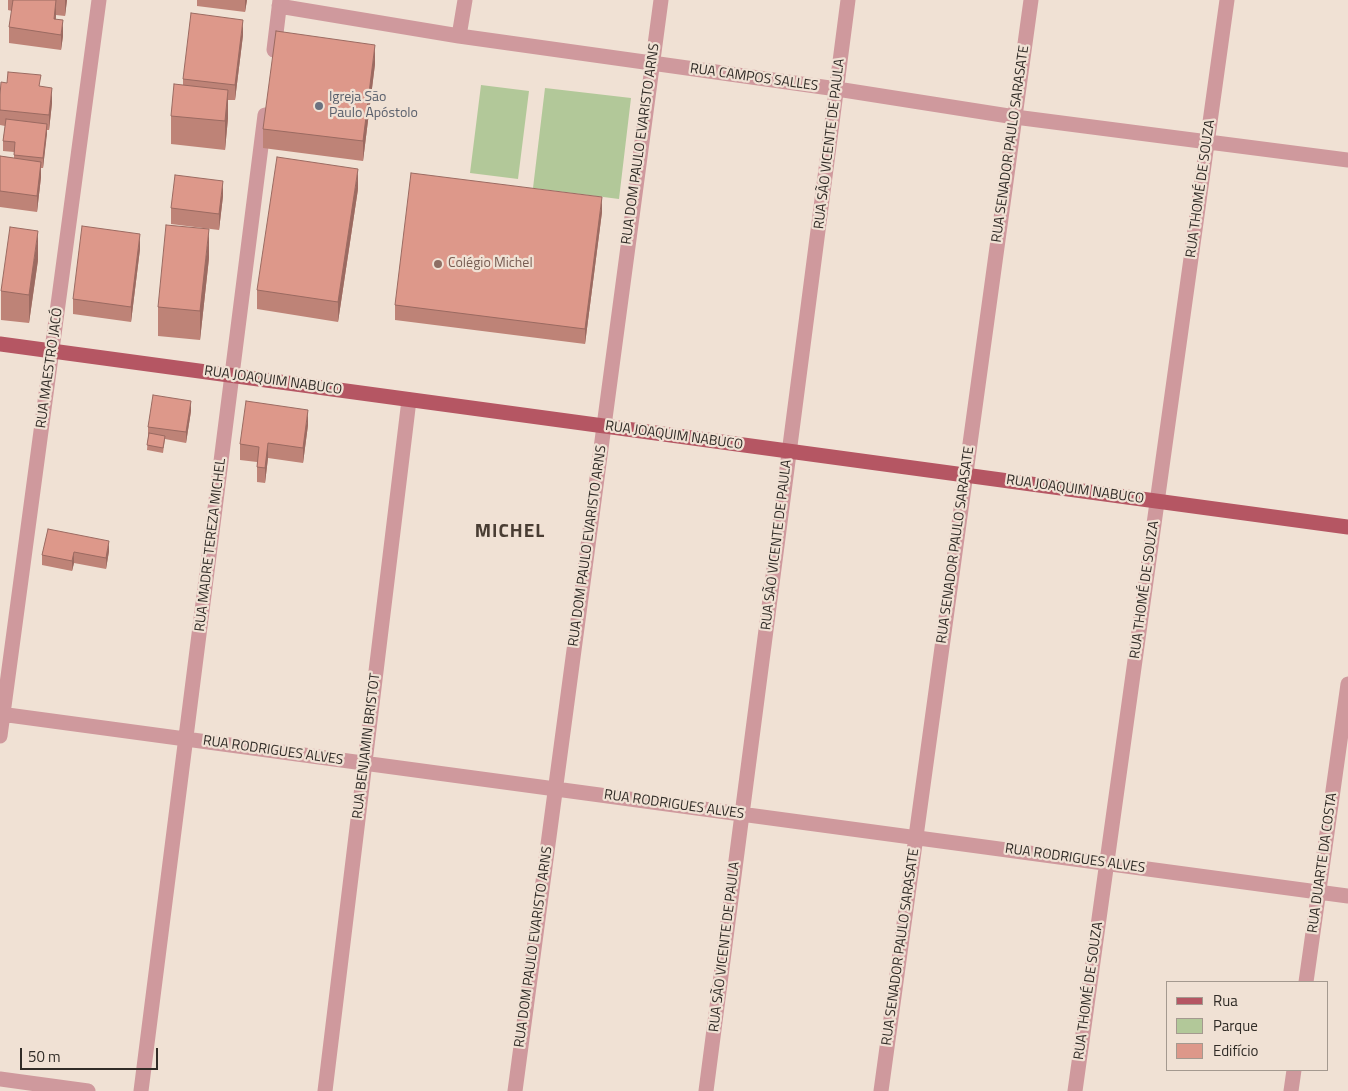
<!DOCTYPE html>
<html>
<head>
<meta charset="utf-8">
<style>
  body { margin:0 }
  #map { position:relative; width:1348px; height:1091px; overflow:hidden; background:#f0e1d4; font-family:"Titillium Web",sans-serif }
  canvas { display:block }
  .legend { position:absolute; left:1166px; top:981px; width:162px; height:90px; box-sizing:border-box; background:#f0e1d4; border:1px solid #a4998f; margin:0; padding:6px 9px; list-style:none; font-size:15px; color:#312c27 }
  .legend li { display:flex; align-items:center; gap:10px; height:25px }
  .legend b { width:25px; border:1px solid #a4998f }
  .scale { position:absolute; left:20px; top:1048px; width:138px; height:22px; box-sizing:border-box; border:2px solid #312c27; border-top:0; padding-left:6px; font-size:15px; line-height:18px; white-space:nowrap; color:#312c27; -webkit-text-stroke:4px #f0e1d4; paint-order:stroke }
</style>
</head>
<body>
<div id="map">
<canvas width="1348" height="1091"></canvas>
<ul class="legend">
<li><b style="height:6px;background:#b55663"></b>Rua</li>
<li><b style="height:14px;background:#b2c899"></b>Parque</li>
<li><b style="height:14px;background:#dd988a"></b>Edifício</li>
</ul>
<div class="scale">50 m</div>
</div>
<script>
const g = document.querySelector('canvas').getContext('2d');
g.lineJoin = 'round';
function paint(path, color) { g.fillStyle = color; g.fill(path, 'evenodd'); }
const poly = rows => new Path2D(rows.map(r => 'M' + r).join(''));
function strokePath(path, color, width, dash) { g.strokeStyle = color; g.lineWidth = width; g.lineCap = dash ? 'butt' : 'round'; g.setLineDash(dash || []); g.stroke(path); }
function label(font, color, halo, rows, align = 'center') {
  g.font = font + ' "Titillium Web",sans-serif'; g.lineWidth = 4.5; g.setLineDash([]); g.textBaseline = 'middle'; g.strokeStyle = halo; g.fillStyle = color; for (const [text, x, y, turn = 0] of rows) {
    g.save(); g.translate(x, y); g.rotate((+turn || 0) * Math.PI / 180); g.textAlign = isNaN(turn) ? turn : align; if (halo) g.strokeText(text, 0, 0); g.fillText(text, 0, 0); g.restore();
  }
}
paint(poly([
  [481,85,529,91,518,179,470,173],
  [545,88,631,98,619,199,533,188]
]), '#b2c899');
strokePath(poly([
  [279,6,459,36,837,89,1015,117,1348,160],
  [459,36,465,0],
  [274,50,280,0],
  [0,714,1348,896],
  [0,736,99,0],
  [1306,982,1348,684],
  [0,1079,88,1091],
  [141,1091,265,115],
  [325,1091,409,400],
  [515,1091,661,0],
  [706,1091,848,0],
  [881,1091,1031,0],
  [1075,1091,1227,0],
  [1291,1091,1294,1070]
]), '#cf999d', 15);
strokePath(poly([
  [0,344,1348,527]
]), '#b55663', 15);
paint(poly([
  [8,0,67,0,65,16,56,15,56,19,63,36,61,50,9,43,9,27,12,11,8,10],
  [197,0,247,0,245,12,197,6],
  [243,35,235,100,228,100,228,118,225,150,171,144,171,116,183,85,183,79],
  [375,64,363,161,263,148,263,129],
  [41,87,52,103,49,130,47,130,43,168,41,168,41,177,37,212,0,207,0,156,14,158,14,152,3,151,3,141,5,126,0,125,0,95],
  [358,189,338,322,257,309,257,290],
  [223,196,219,230,171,224,171,208],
  [602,212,585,344,395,320,395,305],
  [140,249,131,322,73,314,73,299],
  [209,258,200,340,158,336,158,307],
  [38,260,29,323,1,320,1,291],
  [191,411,186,443,165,439,163,453,147,450,148,437,148,427],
  [308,425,303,463,268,458,265,483,257,482,257,462,240,460,240,444],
  [48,529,109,551,106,569,74,563,72,571,42,565,42,555]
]), '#be8377');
paint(poly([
  [56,0,56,15,54,34,54,19],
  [65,0,67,0,65,16],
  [245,0,247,0,245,12],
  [63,20,63,36,61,50,61,35],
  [243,20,243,35,235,100,235,85],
  [375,45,375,64,363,161,363,141],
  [52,88,52,103,49,130,49,115],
  [228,90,228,118,225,150,225,121],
  [47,124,47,134,43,168,43,158],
  [41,162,41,177,37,212,37,196],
  [358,169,358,189,338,322,338,302],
  [223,181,223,196,219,230,219,214],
  [602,197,602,212,585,344,585,329],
  [209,229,209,258,200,340,200,311],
  [38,231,38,260,29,323,29,295],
  [140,234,140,249,131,322,131,307],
  [191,401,191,411,186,443,186,432],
  [308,410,308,425,303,463,303,448],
  [268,443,268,458,265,483,265,468],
  [109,541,109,551,106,569,106,558],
  [74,552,74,563,72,571,72,561]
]), '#9b6a61');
const building = poly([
  [13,0,56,0,54,19,63,20,61,35,9,27,13,0],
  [191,13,243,20,235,85,183,79,191,13],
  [276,31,375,45,363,141,263,129,276,31],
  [8,72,41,75,39,86,52,88,49,115,0,110,0,95,1,82,7,83,8,72],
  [174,84,228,90,225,121,171,116,174,84],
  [6,119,47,124,43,158,14,155,15,142,3,141,6,119],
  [0,156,41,162,37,196,0,191,0,156],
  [277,157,358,169,338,302,257,290,277,157],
  [411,173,602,197,585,329,395,305,411,173],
  [175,175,223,181,219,214,171,208,175,175],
  [166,225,209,229,200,311,158,307,166,225],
  [82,226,140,234,131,307,73,299,82,226],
  [10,227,38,231,29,295,1,291,10,227],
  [153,395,191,401,186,432,148,427,153,395],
  [246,401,308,410,303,448,268,443,265,468,257,467,259,447,240,444,246,401],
  [149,433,165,436,163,448,147,445,149,433],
  [48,529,109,541,106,558,74,552,72,561,42,555,48,529]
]);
paint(building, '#dd988a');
strokePath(building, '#9b6a61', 1);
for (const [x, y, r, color] of [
  [319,106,5,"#6b7280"],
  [438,264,5,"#8d6e63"]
]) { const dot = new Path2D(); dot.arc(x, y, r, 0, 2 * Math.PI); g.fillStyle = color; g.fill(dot); strokePath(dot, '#f0e1d4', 2); }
label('14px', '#312c27', '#f0e1d4', [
  ["RUA CAMPOS SALLES",754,78,8],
  ["RUA DOM PAULO EVARISTO ARNS",641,144,-82],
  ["RUA SÃO VICENTE DE PAULA",830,144,-83],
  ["RUA SENADOR PAULO SARASATE",1011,144,-82],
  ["RUA THOMÉ DE SOUZA",1201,189,-82],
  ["RUA MAESTRO JACÓ",50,368,-82],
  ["RUA JOAQUIM NABUCO",273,381,8],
  ["RUA JOAQUIM NABUCO",674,436,8],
  ["RUA JOAQUIM NABUCO",1075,490,8],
  ["RUA MADRE TEREZA MICHEL",211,545,-83],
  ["RUA SÃO VICENTE DE PAULA",777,545,-83],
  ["RUA SENADOR PAULO SARASATE",956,545,-82],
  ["RUA DOM PAULO EVARISTO ARNS",588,546,-82],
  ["RUA THOMÉ DE SOUZA",1145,590,-82],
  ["RUA BENJAMIN BRISTOT",367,746,-83],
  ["RUA RODRIGUES ALVES",273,751,8],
  ["RUA RODRIGUES ALVES",674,805,8],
  ["RUA RODRIGUES ALVES",1075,859,8],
  ["RUA DUARTE DA COSTA",1323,863,-82],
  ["RUA DOM PAULO EVARISTO ARNS",534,947,-82],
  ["RUA SÃO VICENTE DE PAULA",725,947,-83],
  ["RUA SENADOR PAULO SARASATE",901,947,-82],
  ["RUA THOMÉ DE SOUZA",1089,991,-82]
]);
label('14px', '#5b616d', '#f0e1d4', [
  ["Igreja São",329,98],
  ["Paulo Apóstolo",329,114]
], 'left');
label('14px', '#785e54', '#f0e1d4', [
  ["Colégio Michel",448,264]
], 'left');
g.letterSpacing = '1px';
label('bold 19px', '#493d33', '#f0e1d4', [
  ["MICHEL",510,532]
]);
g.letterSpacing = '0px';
</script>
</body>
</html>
